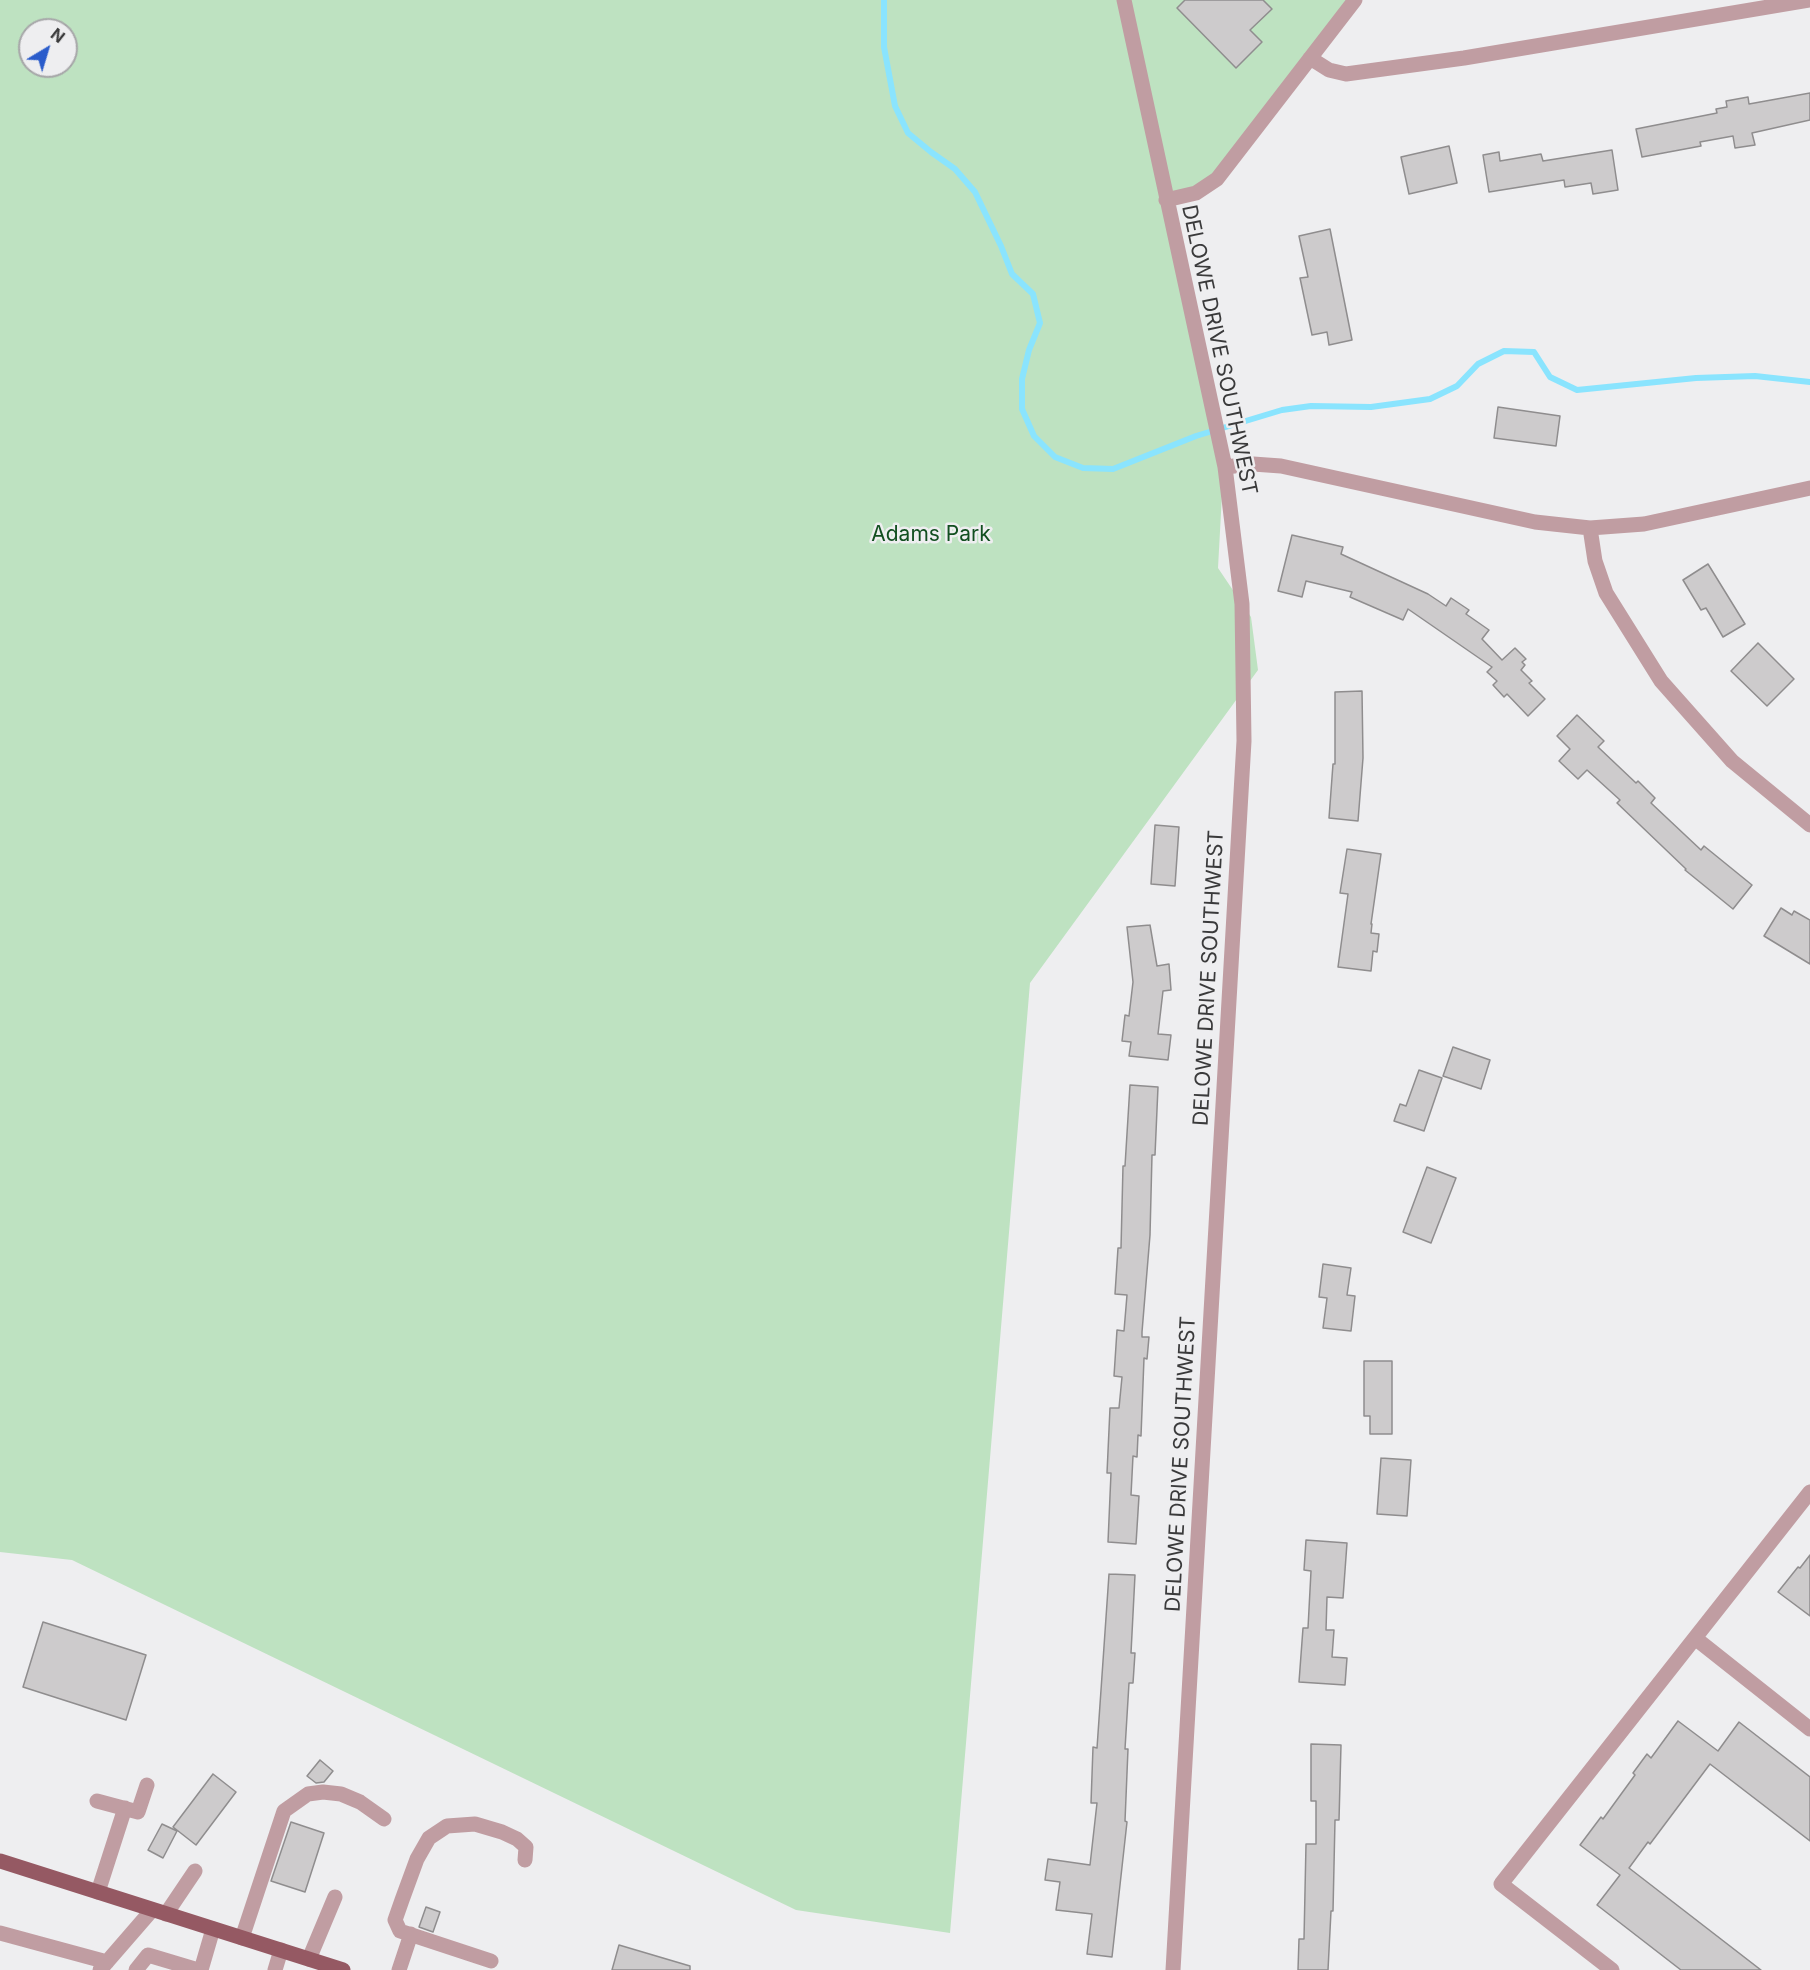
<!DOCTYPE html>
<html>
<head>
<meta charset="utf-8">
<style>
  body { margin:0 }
  #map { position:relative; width:1810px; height:1970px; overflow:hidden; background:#eeeef0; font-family:Inter,sans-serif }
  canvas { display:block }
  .north { position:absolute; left:18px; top:18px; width:60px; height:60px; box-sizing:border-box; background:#eeeef0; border:2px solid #a6a6a8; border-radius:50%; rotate:38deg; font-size:16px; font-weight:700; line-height:24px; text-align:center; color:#3a3a3b }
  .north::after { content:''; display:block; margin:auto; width:21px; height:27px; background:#2a5ccb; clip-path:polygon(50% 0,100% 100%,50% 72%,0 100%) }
</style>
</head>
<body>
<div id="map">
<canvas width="1810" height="1970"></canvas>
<div class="north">N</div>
</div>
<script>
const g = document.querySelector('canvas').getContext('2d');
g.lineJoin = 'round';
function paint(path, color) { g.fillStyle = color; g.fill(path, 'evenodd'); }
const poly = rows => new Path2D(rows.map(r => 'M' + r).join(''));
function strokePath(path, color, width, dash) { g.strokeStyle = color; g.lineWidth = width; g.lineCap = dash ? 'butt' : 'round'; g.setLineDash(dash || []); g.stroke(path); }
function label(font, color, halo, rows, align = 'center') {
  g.font = font + ' Inter,sans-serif'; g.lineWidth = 5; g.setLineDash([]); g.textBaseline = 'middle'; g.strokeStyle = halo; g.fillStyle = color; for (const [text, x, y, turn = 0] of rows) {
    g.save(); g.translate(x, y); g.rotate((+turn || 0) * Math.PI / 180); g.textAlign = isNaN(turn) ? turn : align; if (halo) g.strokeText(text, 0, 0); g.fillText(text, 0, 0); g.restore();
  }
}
paint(poly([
  [0,0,1358,0,1224,168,1172,204,1225,439,1218,568,1251,617,1258,670,1030,983,950,1933,796,1910,72,1560,0,1552],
  [30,30,66,30,66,66,30,66]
]), '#bee2c1');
strokePath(poly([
  [884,0,884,47,895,106,908,133,931,152,955,169,975,192,1001,246,1012,274,1033,294,1040,323,1029,350,1022,379,1022,409,1034,436,1055,457,1083,468,1113,469,1196,436,1282,410,1311,406,1371,407,1430,399,1457,386,1478,364,1504,351,1534,352,1550,377,1577,390,1696,378,1755,376,1810,382]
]), '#8ae4fe', 6);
const building = poly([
  [1185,0,1263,0,1272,9,1250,30,1262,42,1236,68,1177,8,1185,0],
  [1810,93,1810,120,1752,133,1755,145,1735,148,1733,136,1700,142,1701,146,1642,157,1636,129,1717,113,1716,109,1727,107,1726,101,1748,97,1749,104,1810,93],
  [1449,146,1457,183,1409,194,1401,157,1449,146],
  [1612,150,1618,190,1593,194,1591,183,1565,187,1564,180,1489,192,1483,155,1499,152,1500,161,1541,154,1543,161,1612,150],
  [1330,229,1352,340,1329,345,1327,332,1312,335,1300,278,1308,277,1299,236,1330,229],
  [1498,407,1560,416,1556,446,1494,438,1498,407],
  [1292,535,1343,547,1341,554,1428,594,1446,606,1451,598,1469,610,1466,614,1489,630,1482,639,1502,660,1515,648,1526,659,1522,662,1525,665,1521,670,1532,681,1529,683,1545,699,1528,716,1507,694,1504,697,1493,685,1497,681,1487,672,1492,667,1408,609,1403,620,1350,597,1352,592,1306,581,1302,597,1278,591,1292,535],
  [1708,564,1745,624,1723,637,1706,608,1701,610,1683,580,1708,564],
  [1758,643,1794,679,1767,706,1731,671,1758,643],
  [1362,691,1363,758,1358,821,1329,818,1333,764,1335,764,1335,692,1362,691],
  [1577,715,1604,741,1598,747,1636,783,1638,781,1655,798,1651,803,1701,850,1704,846,1752,885,1733,909,1685,870,1686,869,1617,803,1620,800,1587,770,1578,779,1559,761,1570,749,1557,736,1577,715],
  [1155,825,1179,827,1175,886,1151,884,1155,825],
  [1347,849,1381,854,1371,924,1372,924,1371,933,1379,934,1377,952,1373,951,1371,971,1338,967,1348,894,1340,893,1347,849],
  [1781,908,1792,915,1794,911,1810,920,1810,964,1764,936,1781,908],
  [1150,925,1157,966,1169,964,1171,990,1163,991,1158,1034,1171,1035,1168,1060,1129,1056,1131,1042,1122,1041,1125,1015,1129,1016,1133,982,1127,927,1150,925],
  [1453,1047,1490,1060,1481,1089,1443,1076,1453,1047],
  [1419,1070,1442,1078,1424,1131,1394,1121,1400,1104,1406,1106,1419,1070],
  [1130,1085,1158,1087,1155,1155,1152,1155,1150,1235,1142,1332,1142,1337,1149,1337,1147,1359,1144,1358,1141,1436,1138,1435,1137,1457,1133,1456,1131,1495,1139,1496,1136,1544,1108,1542,1111,1473,1107,1473,1110,1408,1119,1408,1122,1377,1114,1376,1117,1330,1124,1331,1127,1295,1115,1294,1118,1248,1121,1248,1123,1166,1125,1166,1130,1085],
  [1427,1167,1456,1178,1431,1243,1403,1232,1427,1167],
  [1323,1264,1351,1268,1347,1295,1355,1296,1351,1331,1323,1328,1327,1298,1319,1297,1323,1264],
  [1364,1361,1392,1361,1392,1434,1370,1434,1370,1416,1364,1416,1364,1361],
  [1381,1458,1411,1460,1407,1516,1377,1514,1381,1458],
  [1306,1540,1347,1543,1343,1598,1327,1597,1326,1630,1334,1630,1332,1657,1347,1658,1345,1685,1299,1682,1303,1628,1308,1628,1311,1571,1304,1570,1306,1540],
  [1810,1555,1810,1616,1778,1592,1798,1567,1800,1568,1810,1555],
  [1109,1574,1135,1575,1131,1653,1135,1653,1133,1683,1129,1683,1125,1749,1128,1749,1125,1821,1127,1822,1112,1957,1087,1954,1092,1914,1056,1910,1060,1882,1045,1880,1048,1859,1090,1865,1097,1803,1091,1803,1093,1747,1097,1748,1109,1574],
  [43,1622,146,1655,126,1720,23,1687,43,1622],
  [1678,1721,1718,1751,1739,1722,1810,1777,1810,1841,1710,1764,1650,1844,1648,1842,1629,1868,1761,1970,1681,1970,1597,1905,1620,1875,1580,1845,1601,1817,1603,1819,1635,1775,1633,1773,1647,1754,1651,1758,1678,1721],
  [1311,1744,1341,1745,1339,1820,1335,1820,1333,1911,1331,1911,1328,1970,1298,1970,1299,1939,1304,1939,1306,1844,1316,1844,1316,1801,1311,1801,1311,1744],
  [320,1760,333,1771,324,1782,316,1783,307,1776,320,1760],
  [213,1774,236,1792,196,1845,173,1827,213,1774],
  [291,1822,324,1833,305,1892,271,1881,291,1822],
  [162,1824,177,1831,163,1858,148,1850,162,1824],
  [426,1907,440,1912,433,1932,419,1927,426,1907],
  [619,1945,690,1966,690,1970,612,1970,619,1945]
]);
paint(building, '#cdcbcc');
strokePath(building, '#8f8d8e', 1.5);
strokePath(poly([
  [1124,0,1225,467,1242,604,1244,741,1173,1970],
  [1310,58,1329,70,1346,74,1464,58,1810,0],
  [1166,200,1196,193,1217,179,1355,0],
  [1225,467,1253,464,1281,466,1535,522,1590,528,1644,524,1810,488],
  [1590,528,1595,561,1606,593,1661,681,1732,761,1810,825],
  [1695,1638,1810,1729],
  [97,1801,138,1812,147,1785],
  [98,1892,125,1808],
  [166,1914,195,1871],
  [0,1933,107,1962],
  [242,1938,284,1811,308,1794,323,1792,341,1794,360,1802,384,1819],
  [309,1959,335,1897],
  [491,1961,400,1931,395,1920,402,1900,417,1859,429,1838,447,1826,475,1824,502,1832,517,1839,526,1847,525,1860],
  [100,1970,152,1910],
  [136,1970,148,1955,198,1970],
  [201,1970,213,1929],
  [275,1970,281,1950],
  [399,1970,411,1934],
  [1612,1970,1501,1884,1810,1492]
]), '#c09da2', 15);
strokePath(poly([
  [0,1861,343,1970]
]), '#955963', 15);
label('21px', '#3a3a3b', '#eeeef0', [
  ["DELOWE DRIVE SOUTHWEST",1219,350,78],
  ["DELOWE DRIVE SOUTHWEST",1209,978,-87],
  ["DELOWE DRIVE SOUTHWEST",1181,1464,-87]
]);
label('21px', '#124f20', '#eeeef0', [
  ["Adams Park",931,535]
]);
</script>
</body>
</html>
